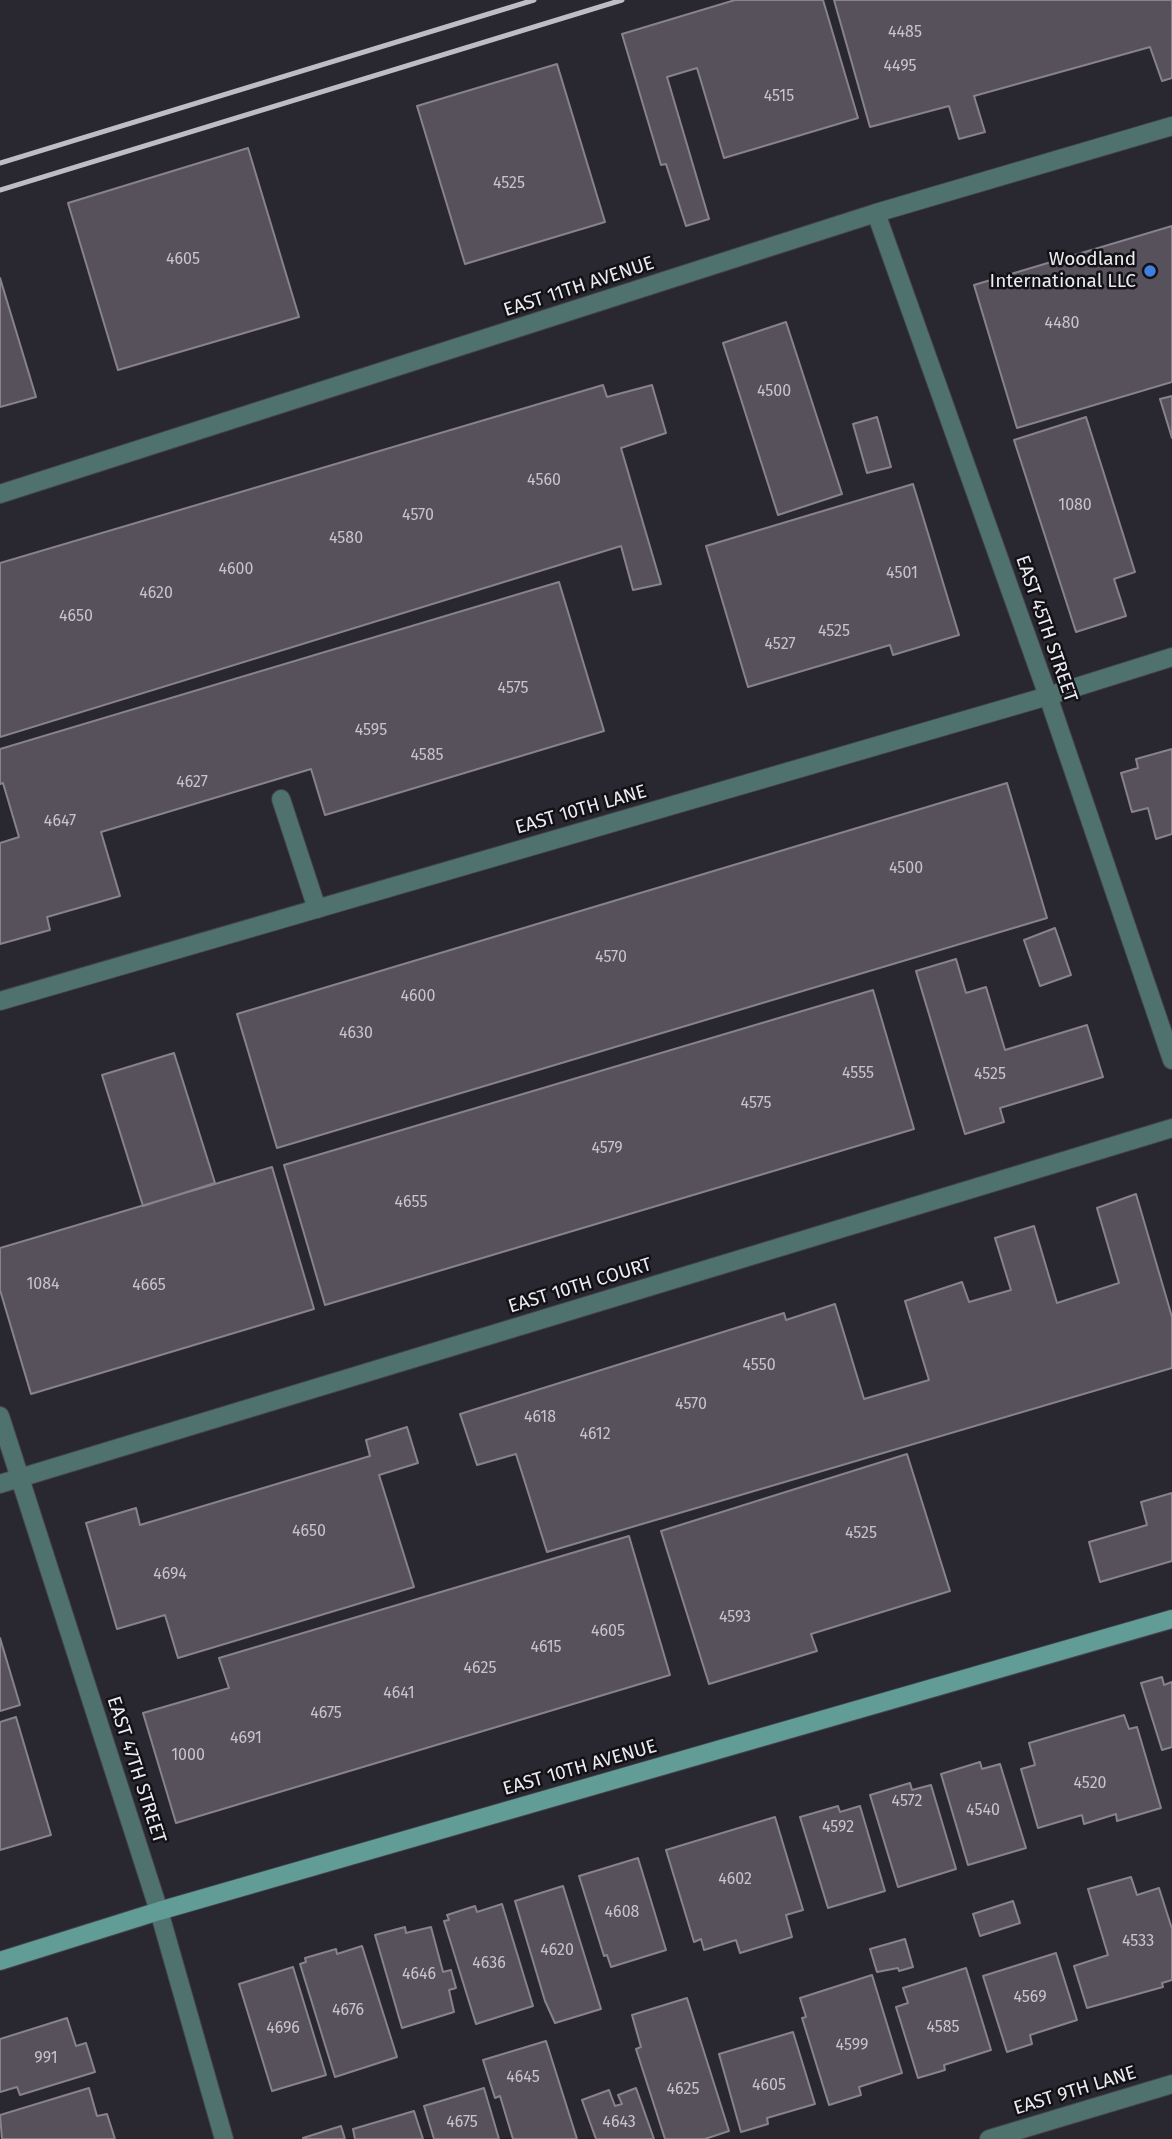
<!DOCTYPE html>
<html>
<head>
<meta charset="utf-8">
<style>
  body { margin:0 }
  canvas { display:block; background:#292831 }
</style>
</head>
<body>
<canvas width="1172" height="2139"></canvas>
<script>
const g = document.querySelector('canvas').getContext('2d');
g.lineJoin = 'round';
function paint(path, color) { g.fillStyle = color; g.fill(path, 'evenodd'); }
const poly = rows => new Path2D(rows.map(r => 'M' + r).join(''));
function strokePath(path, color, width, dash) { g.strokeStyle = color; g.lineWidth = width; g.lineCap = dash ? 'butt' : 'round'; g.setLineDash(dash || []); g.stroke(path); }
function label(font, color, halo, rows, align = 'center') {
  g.font = font + ' "Fira Sans",sans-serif'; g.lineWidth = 5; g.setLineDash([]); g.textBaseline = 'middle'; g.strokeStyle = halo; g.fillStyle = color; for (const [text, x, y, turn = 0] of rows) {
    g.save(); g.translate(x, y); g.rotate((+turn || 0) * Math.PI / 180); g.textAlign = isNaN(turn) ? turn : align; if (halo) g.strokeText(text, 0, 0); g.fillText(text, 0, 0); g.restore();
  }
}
const building = poly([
  [735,0,823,0,858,118,724,158,697,68,667,77,709,219,686,226,666,164,661,165,622,34,735,0],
  [834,0,1172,0,1172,78,1162,81,1150,47,974,96,985,132,959,139,949,106,870,127,834,0],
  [557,64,605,222,465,264,417,106,557,64],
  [248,148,299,317,118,370,68,203,248,148],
  [1172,226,1172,382,1017,428,974,285,1172,226],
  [0,278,36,397,0,407,0,278],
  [786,322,842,494,778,515,723,343,786,322],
  [603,385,607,397,652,385,666,433,621,448,661,584,633,590,621,546,0,737,0,563,603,385],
  [1172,396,1172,438,1160,399,1172,396],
  [877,417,891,467,867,473,853,424,877,417],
  [1086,417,1135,572,1114,579,1126,616,1076,632,1014,440,1086,417],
  [913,484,959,635,893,655,890,645,748,687,706,546,913,484],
  [559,582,604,731,325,815,311,769,101,832,120,896,47,917,50,930,0,944,0,843,19,837,3,783,0,784,0,749,559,582],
  [1172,749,1172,834,1156,839,1148,808,1132,812,1121,773,1138,768,1136,759,1172,749],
  [1007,783,1047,918,277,1148,237,1014,1007,783],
  [1055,928,1071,975,1040,986,1024,940,1055,928],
  [956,959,966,993,986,987,1005,1050,1087,1025,1103,1077,1000,1108,1004,1122,965,1134,916,971,956,959],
  [873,990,914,1129,325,1305,284,1165,873,990],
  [174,1053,215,1183,143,1206,102,1075,174,1053],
  [272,1167,314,1309,31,1394,0,1290,0,1248,272,1167],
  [1136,1194,1172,1317,1172,1368,547,1552,516,1454,477,1465,460,1414,784,1313,786,1320,835,1304,864,1399,929,1380,905,1301,962,1282,969,1302,1011,1290,995,1238,1034,1226,1057,1303,1119,1283,1097,1208,1136,1194],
  [407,1427,418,1463,379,1475,414,1587,178,1658,165,1615,117,1629,86,1523,136,1508,140,1525,370,1456,366,1440,407,1427],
  [907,1454,950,1591,811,1634,817,1651,709,1684,661,1531,907,1454],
  [1172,1493,1172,1561,1100,1582,1089,1542,1147,1525,1141,1502,1172,1493],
  [629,1536,670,1675,176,1823,143,1713,229,1688,219,1658,629,1536],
  [0,1638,20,1705,0,1711,0,1638],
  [1162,1677,1164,1685,1172,1682,1172,1747,1162,1750,1141,1683,1162,1677],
  [1124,1715,1129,1729,1137,1727,1161,1808,1117,1821,1116,1814,1084,1824,1082,1815,1038,1828,1021,1769,1035,1765,1029,1743,1124,1715],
  [16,1717,51,1835,0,1850,0,1722,16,1717],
  [980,1762,982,1769,1000,1764,1026,1848,968,1865,941,1774,980,1762],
  [910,1783,912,1790,931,1785,956,1869,898,1887,870,1795,910,1783],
  [838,1806,840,1812,860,1806,885,1891,828,1908,800,1817,838,1806],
  [775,1817,803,1910,786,1915,792,1937,740,1953,736,1940,704,1950,701,1939,694,1942,666,1850,775,1817],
  [638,1858,666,1950,611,1967,607,1955,604,1956,579,1876,638,1858],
  [1131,1877,1137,1895,1159,1888,1172,1929,1172,1980,1162,1983,1163,1987,1087,2008,1074,1966,1108,1955,1088,1889,1131,1877],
  [563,1886,601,2009,555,2023,545,2001,515,1901,563,1886],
  [1013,1901,1020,1923,980,1936,973,1914,1013,1901],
  [502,1904,533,2006,476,2024,444,1921,449,1920,447,1915,475,1906,477,1912,502,1904],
  [405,1927,406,1933,431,1927,443,1972,451,1970,456,1988,449,1990,454,2012,402,2028,375,1935,405,1927],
  [905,1939,913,1967,899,1971,898,1968,877,1972,870,1949,905,1939],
  [362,1946,397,2057,335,2077,300,1964,306,1962,305,1958,336,1949,337,1954,362,1946],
  [1056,1953,1077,2020,1030,2035,1032,2044,1007,2052,983,1976,1056,1953],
  [293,1967,326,2075,272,2091,239,1984,293,1967],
  [966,1968,991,2050,944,2065,945,2070,918,2078,896,2007,908,2003,903,1988,966,1968],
  [872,1975,902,2073,859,2087,861,2095,829,2105,802,2018,806,2017,800,1998,872,1975],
  [687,1998,729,2131,705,2139,665,2139,636,2049,641,2047,632,2015,687,1998],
  [67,2018,76,2046,86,2043,95,2072,20,2095,17,2087,0,2092,0,2039,67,2018],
  [793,2032,815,2104,767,2118,768,2124,741,2132,719,2054,793,2032],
  [546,2041,577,2139,513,2139,500,2096,495,2098,483,2060,546,2041],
  [89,2088,97,2116,107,2114,115,2139,2,2139,0,2115,89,2088],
  [484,2088,499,2139,434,2139,424,2106,484,2088],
  [636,2088,654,2139,596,2139,582,2100,609,2090,615,2106,622,2104,618,2095,636,2088],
  [414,2111,423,2139,355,2139,353,2129,414,2111],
  [341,2126,345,2139,303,2139,303,2138,341,2126]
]);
paint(building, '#56515b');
strokePath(building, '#88828c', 2);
const lane = poly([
  [281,799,317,909]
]);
const street = poly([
  [876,213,1048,696,1172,1060],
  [0,494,876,213,1172,126],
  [0,1001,1048,696,1172,657],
  [0,1416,159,1911,224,2139],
  [0,1484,1172,1128],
  [989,2139,1172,2084]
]);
const secondary = poly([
  [0,1961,159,1911,1172,1619]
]);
strokePath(lane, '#44434c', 20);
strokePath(street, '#44434c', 20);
strokePath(secondary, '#44434c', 20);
strokePath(lane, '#4f726f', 18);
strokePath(street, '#4f726f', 18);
strokePath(secondary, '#619c96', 18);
strokePath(poly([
  [0,163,534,0],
  [0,190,622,0]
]), '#bdbdc4', 5);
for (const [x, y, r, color] of [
  [1150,271,7,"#3f7fe0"]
]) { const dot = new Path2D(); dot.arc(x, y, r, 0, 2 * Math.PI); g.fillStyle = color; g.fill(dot); strokePath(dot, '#121115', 2.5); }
label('16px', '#c6c4cc', null, [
  ["4485",905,33],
  ["4495",900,67],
  ["4515",779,97],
  ["4525",509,184],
  ["4605",183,260],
  ["4480",1062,324],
  ["4500",774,392],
  ["4560",544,481],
  ["1080",1075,506],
  ["4570",418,516],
  ["4580",346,539],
  ["4600",236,570],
  ["4501",902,574],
  ["4620",156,594],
  ["4650",76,617],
  ["4525",834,632],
  ["4527",780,645],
  ["4575",513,689],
  ["4595",371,731],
  ["4585",427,756],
  ["4627",192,783],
  ["4647",60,822],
  ["4500",906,869],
  ["4570",611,958],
  ["4600",418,997],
  ["4630",356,1034],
  ["4555",858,1074],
  ["4525",990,1075],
  ["4575",756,1104],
  ["4579",607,1149],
  ["4655",411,1203],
  ["1084",43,1285],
  ["4665",149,1286],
  ["4550",759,1366],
  ["4570",691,1405],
  ["4618",540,1418],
  ["4612",595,1435],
  ["4650",309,1532],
  ["4525",861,1534],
  ["4694",170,1575],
  ["4593",735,1618],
  ["4605",608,1632],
  ["4615",546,1648],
  ["4625",480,1669],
  ["4641",399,1694],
  ["4675",326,1714],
  ["4691",246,1739],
  ["1000",188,1756],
  ["4520",1090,1784],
  ["4572",907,1802],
  ["4540",983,1811],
  ["4592",838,1828],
  ["4602",735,1880],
  ["4608",622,1913],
  ["4533",1138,1942],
  ["4620",557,1951],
  ["4636",489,1964],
  ["4646",419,1975],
  ["4569",1030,1998],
  ["4676",348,2011],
  ["4585",943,2028],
  ["4696",283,2029],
  ["4599",852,2046],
  ["991",46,2059],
  ["4645",523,2078],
  ["4605",769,2086],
  ["4625",683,2090],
  ["4675",462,2123],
  ["4643",619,2123]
]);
label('19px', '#ebebf1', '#121115', [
  ["Woodland",1136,260],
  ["International LLC",1136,282]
], 'right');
label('19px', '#ebebf1', '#121115', [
  ["EAST 11TH AVENUE",579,287,-18],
  ["EAST 45TH STREET",1046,629,71],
  ["EAST 10TH LANE",581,810,-16],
  ["EAST 10TH COURT",580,1286,-17],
  ["EAST 10TH AVENUE",580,1768,-16],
  ["EAST 47TH STREET",136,1770,72],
  ["EAST 9TH LANE",1075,2091,-17]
]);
</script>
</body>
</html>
